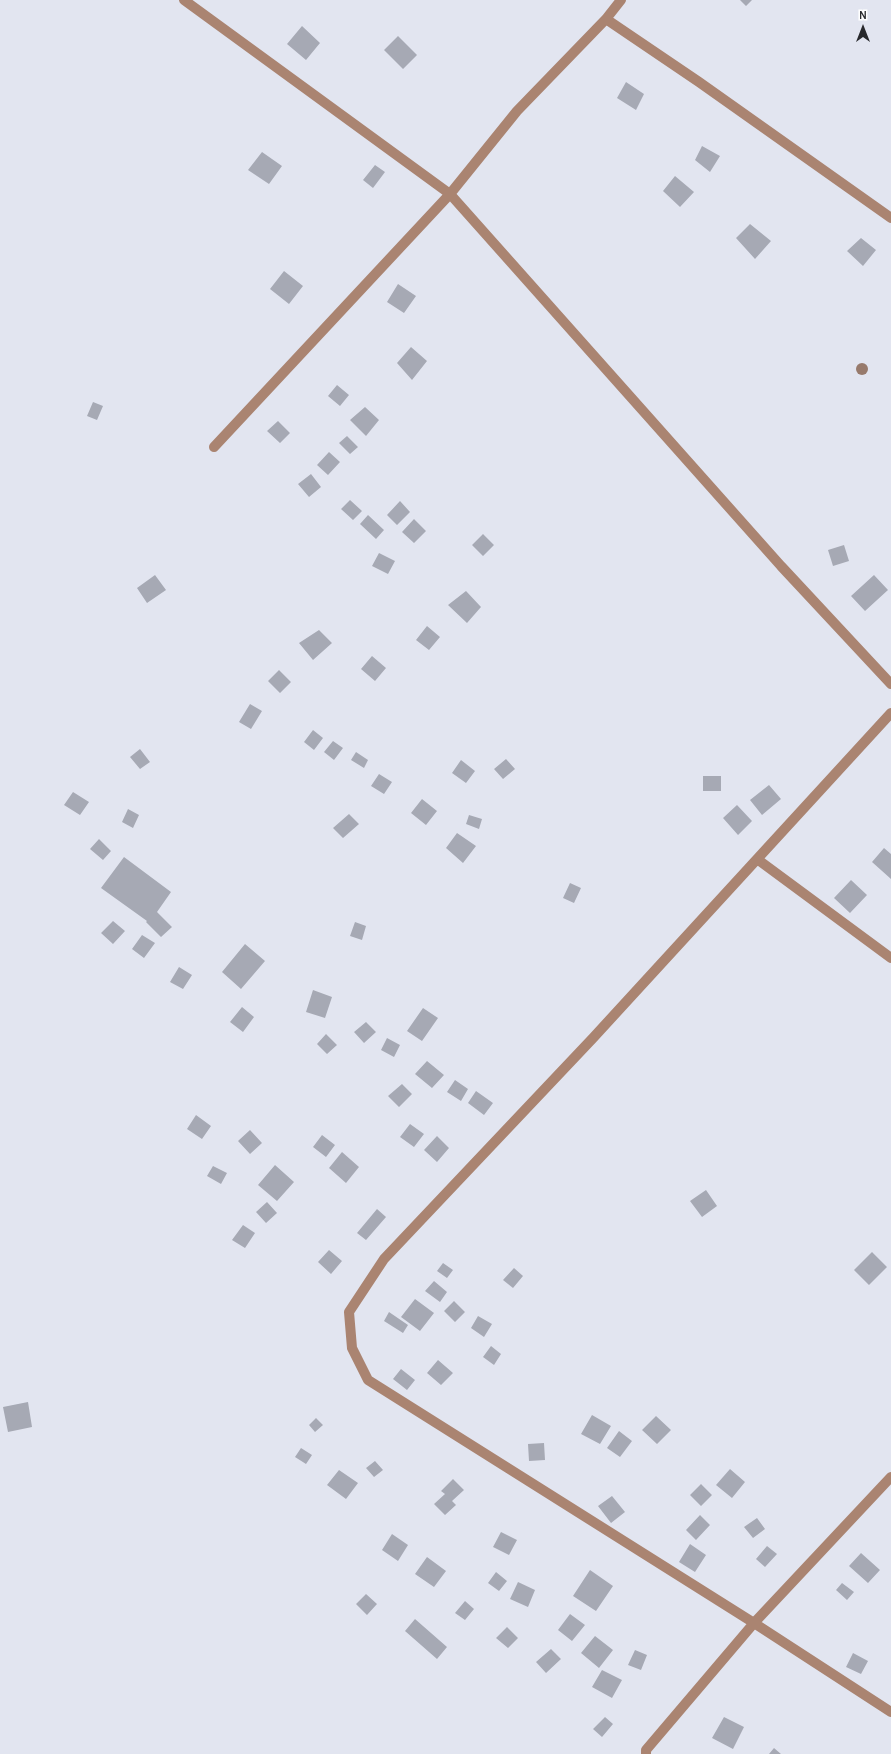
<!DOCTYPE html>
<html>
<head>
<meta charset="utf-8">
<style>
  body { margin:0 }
  #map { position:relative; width:891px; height:1754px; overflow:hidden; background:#e2e5f0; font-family:Karla,sans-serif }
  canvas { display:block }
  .north { position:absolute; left:843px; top:8px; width:40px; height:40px; -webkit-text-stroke:3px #fff; paint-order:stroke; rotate:0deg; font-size:11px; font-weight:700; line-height:16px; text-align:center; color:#28292d }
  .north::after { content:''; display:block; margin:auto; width:14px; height:18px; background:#28292d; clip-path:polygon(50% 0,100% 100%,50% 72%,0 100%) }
</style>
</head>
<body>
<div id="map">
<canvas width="891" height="1754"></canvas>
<div class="north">N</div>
</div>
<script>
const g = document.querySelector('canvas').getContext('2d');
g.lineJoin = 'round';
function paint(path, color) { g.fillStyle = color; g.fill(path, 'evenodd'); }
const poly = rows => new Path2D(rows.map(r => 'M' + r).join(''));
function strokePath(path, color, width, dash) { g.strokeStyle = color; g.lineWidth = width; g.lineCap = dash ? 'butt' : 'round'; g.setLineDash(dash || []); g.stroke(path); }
paint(poly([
  [740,0,752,0,746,6],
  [302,26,320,43,306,60,287,44],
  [398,36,417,55,403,69,384,50],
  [626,82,644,94,636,110,617,98],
  [702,146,720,156,710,172,695,160],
  [262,152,282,166,269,184,248,170],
  [375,165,385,172,373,188,363,180],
  [675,176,694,192,680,207,663,191],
  [750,224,771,241,755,259,736,238],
  [861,238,876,250,863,266,847,251],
  [284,271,303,286,289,304,270,289],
  [398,284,416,296,404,313,387,302],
  [411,347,427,361,412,380,397,363],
  [337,385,349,395,340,406,328,396],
  [93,402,103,406,97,420,87,416],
  [365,407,379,420,366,436,350,420],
  [278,421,290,433,280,443,267,431],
  [347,436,358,447,350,454,339,443],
  [329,452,340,462,328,475,317,465],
  [311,474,321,487,309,497,298,484],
  [350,500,362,511,353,520,341,509],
  [400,501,410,512,397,525,387,515],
  [368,515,384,530,376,539,360,524],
  [414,519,426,531,414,543,402,532],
  [483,534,494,545,483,556,472,545],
  [844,545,849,561,833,566,828,550],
  [379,553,395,561,388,574,372,566],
  [155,575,166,590,147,603,137,588],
  [874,575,888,590,865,611,851,596],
  [466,591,481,607,467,623,448,605],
  [427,626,440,637,429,650,416,640],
  [319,630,332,643,313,660,299,643],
  [372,656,386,668,375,681,361,669],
  [279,670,291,682,280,693,268,681],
  [250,704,262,711,251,729,239,722],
  [313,730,323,738,314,750,304,742],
  [333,741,343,748,334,760,324,752],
  [140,749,150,762,140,769,130,757],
  [356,752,368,760,364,768,351,760],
  [506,759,515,769,503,779,494,769],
  [461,760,475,771,466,783,452,773],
  [379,774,392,782,384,794,371,786],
  [703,776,721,776,721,791,703,791],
  [769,785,781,799,762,815,750,800],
  [73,792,89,802,80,815,64,805],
  [422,799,437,811,426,825,411,813],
  [737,805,752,821,738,835,723,818],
  [128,809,139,815,133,828,122,822],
  [349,814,359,824,343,838,333,828],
  [469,815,482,819,479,829,466,824],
  [457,833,476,846,463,863,446,848],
  [99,839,111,851,103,860,90,849],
  [884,848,891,854,891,879,872,862],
  [124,857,171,892,157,912,172,927,161,937,146,922,147,921,101,888],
  [851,880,867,895,850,913,834,898],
  [570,883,581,888,574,903,563,898],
  [113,921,125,931,113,944,101,933],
  [355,922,366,926,362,940,350,936],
  [142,935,155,943,144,958,132,949],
  [245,944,265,961,241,989,222,972],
  [179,967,192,975,183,989,170,982],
  [313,990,332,997,325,1018,306,1012],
  [242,1007,254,1017,243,1032,230,1022],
  [423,1008,438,1018,422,1041,407,1031],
  [366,1022,376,1032,364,1043,354,1032],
  [326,1034,337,1045,327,1054,317,1044],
  [387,1038,400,1045,394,1057,381,1050],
  [427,1061,444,1075,432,1088,415,1074],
  [455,1080,468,1089,461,1101,447,1092],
  [402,1084,412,1094,399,1107,388,1096],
  [476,1091,493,1103,484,1115,468,1103],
  [196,1115,211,1126,202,1139,187,1129],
  [410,1124,424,1134,414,1147,400,1137],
  [250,1130,262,1143,250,1154,238,1141],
  [322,1135,335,1145,326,1157,313,1147],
  [437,1136,449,1148,437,1162,424,1150],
  [342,1152,359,1167,346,1183,329,1168],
  [275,1165,294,1182,277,1201,258,1185],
  [213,1166,227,1173,221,1184,207,1176],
  [706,1190,717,1206,702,1217,690,1201],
  [267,1202,277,1213,266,1223,256,1212],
  [377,1209,386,1217,366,1240,357,1233],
  [243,1225,255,1233,245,1248,232,1240],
  [329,1250,342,1261,331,1274,318,1262],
  [872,1252,887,1267,869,1285,854,1270],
  [443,1263,453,1270,447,1278,437,1271],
  [514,1268,523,1276,513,1288,503,1280],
  [434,1281,447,1292,440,1302,425,1291],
  [415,1299,434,1313,420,1331,401,1317],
  [454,1301,465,1312,455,1322,444,1311],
  [389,1312,408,1325,403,1333,384,1321],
  [478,1316,492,1324,484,1337,471,1328],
  [491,1346,501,1354,494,1365,483,1357],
  [438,1360,453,1373,441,1385,427,1373],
  [401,1369,415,1380,407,1390,393,1379],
  [28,1402,32,1427,8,1432,3,1407],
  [592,1415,611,1426,600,1444,581,1434],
  [656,1416,671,1430,657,1444,642,1430],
  [316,1418,323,1425,315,1432,309,1425],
  [619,1431,632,1441,620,1457,607,1448],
  [544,1443,545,1460,529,1461,528,1444],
  [301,1448,312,1455,306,1464,295,1457],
  [375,1461,383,1470,374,1477,366,1468],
  [730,1469,745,1482,732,1498,716,1485],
  [339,1470,358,1483,346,1499,327,1485],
  [453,1479,464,1490,452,1501,456,1505,445,1515,434,1504,445,1494,441,1491],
  [701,1484,712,1495,701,1506,690,1495],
  [612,1496,625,1512,611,1523,598,1506],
  [700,1515,710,1525,696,1540,686,1530],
  [757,1518,765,1529,753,1538,744,1527],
  [501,1532,517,1540,509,1555,493,1547],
  [392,1534,408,1545,398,1561,382,1550],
  [690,1544,706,1555,695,1572,679,1562],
  [767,1546,777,1554,765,1567,756,1559],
  [861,1553,880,1570,868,1583,849,1566],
  [427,1557,446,1571,434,1587,415,1574],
  [590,1570,613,1586,596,1611,573,1596],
  [496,1572,507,1581,499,1591,488,1583],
  [518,1582,535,1590,528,1607,510,1599],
  [842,1583,854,1592,847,1600,836,1590],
  [366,1594,377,1604,367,1615,356,1604],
  [465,1601,474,1609,465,1620,455,1613],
  [570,1614,585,1625,572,1641,558,1630],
  [415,1619,447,1647,437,1659,405,1631],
  [507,1627,518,1638,508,1648,496,1638],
  [595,1636,613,1650,599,1668,581,1653],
  [551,1649,561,1659,546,1673,536,1662],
  [635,1650,647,1655,641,1670,628,1665],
  [853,1653,868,1661,861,1674,846,1667],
  [602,1670,622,1680,612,1698,592,1687],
  [605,1717,613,1724,602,1737,593,1729],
  [724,1717,744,1727,733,1749,712,1738],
  [774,1748,781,1754,769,1754]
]), '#a6a9b4');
strokePath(poly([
  [184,0,450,194,781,566,891,684],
  [606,19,699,82,891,218],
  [214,447,450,194,517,111,606,19,621,0],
  [891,713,593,1038,384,1259,349,1312,352,1348,368,1380,754,1623,891,1712],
  [757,859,891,958],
  [646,1754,646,1750,754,1623,891,1477]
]), '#aa8471', 10);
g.fillStyle = '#977a6c';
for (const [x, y] of [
  [862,369]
]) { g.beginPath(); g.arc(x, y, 6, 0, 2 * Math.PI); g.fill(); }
</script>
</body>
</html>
